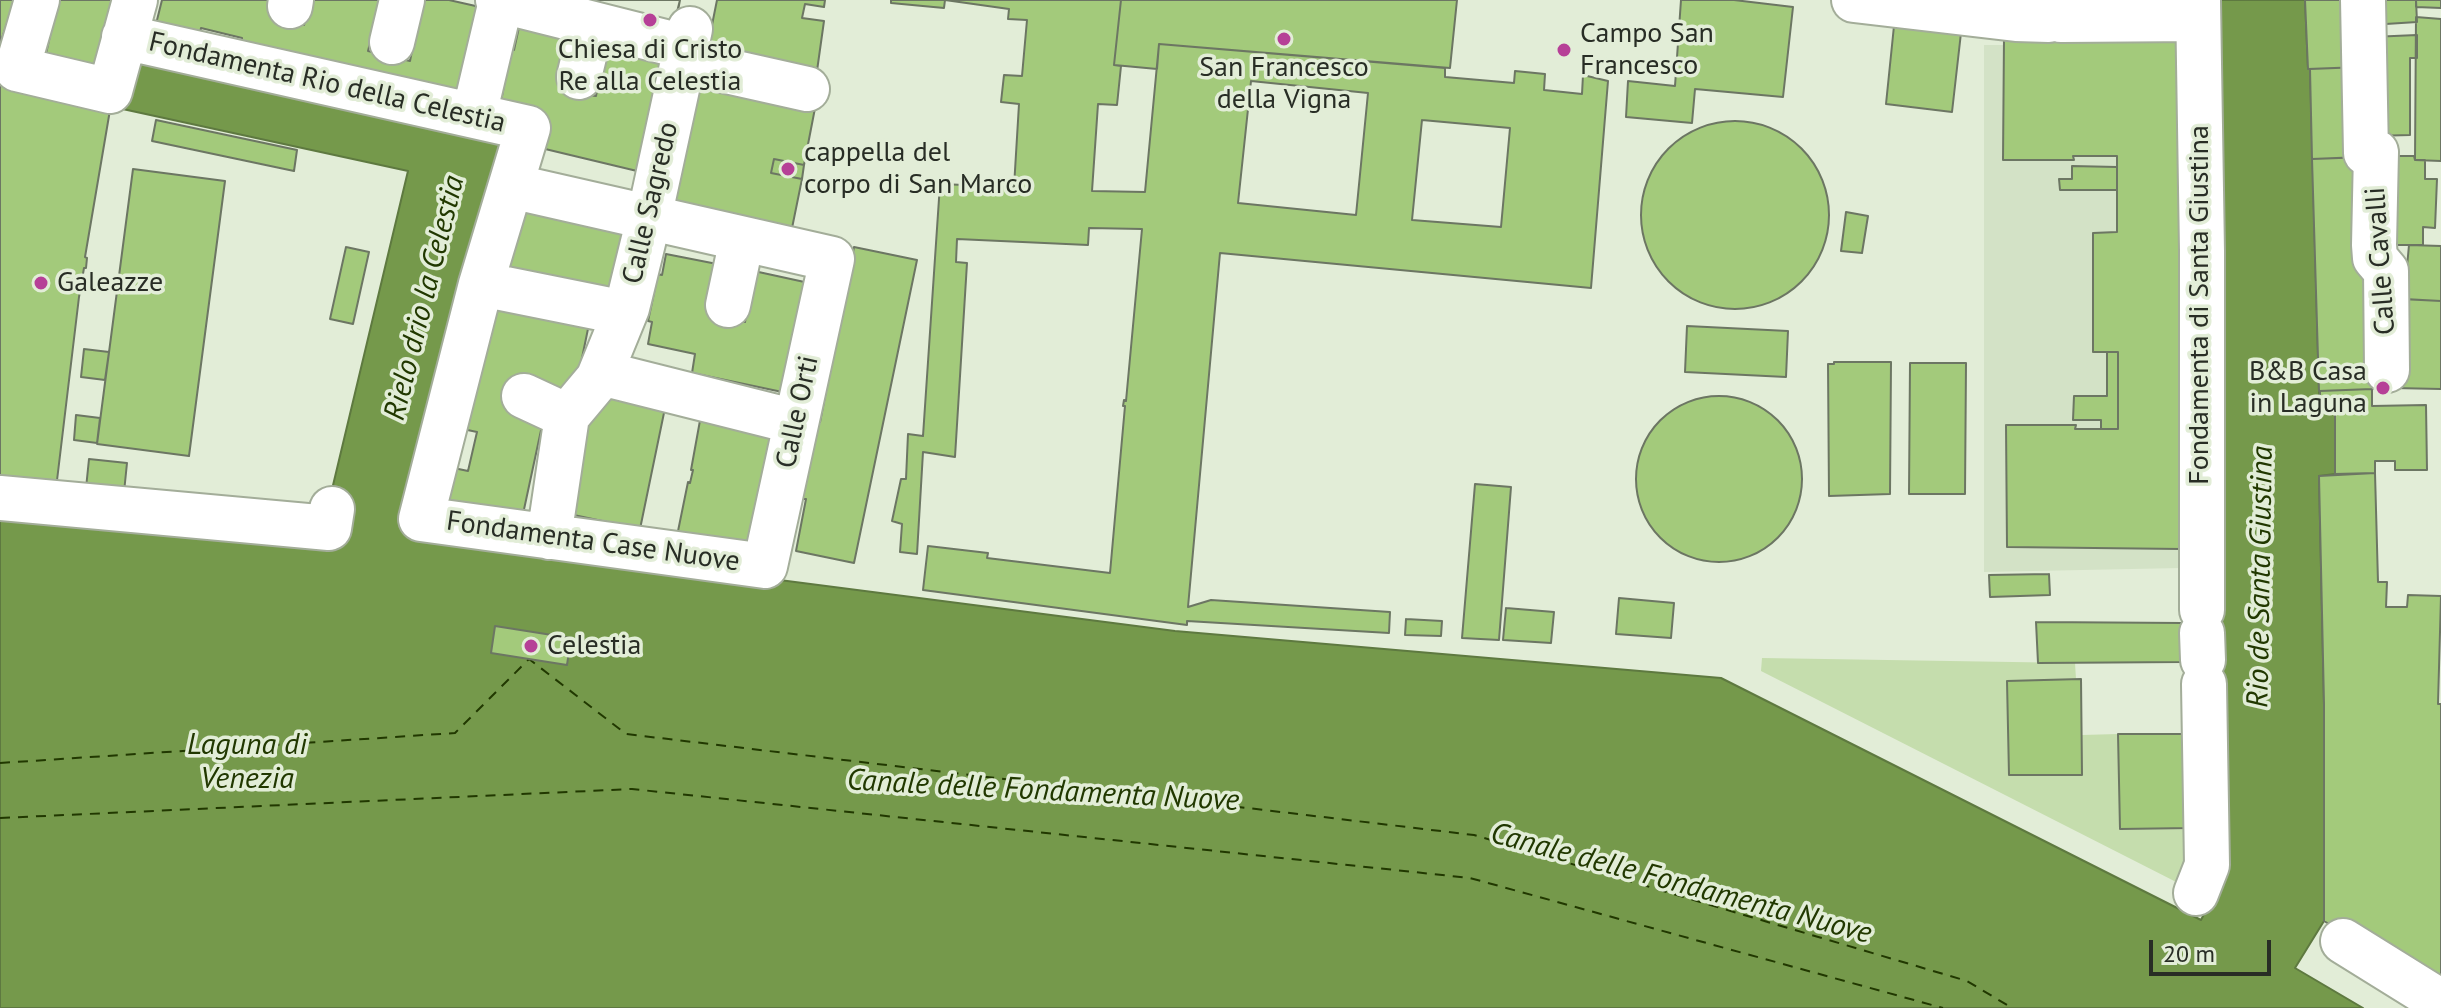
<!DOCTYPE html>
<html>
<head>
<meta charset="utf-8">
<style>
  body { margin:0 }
  #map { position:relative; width:2441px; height:1008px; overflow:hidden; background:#e2edd7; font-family:"PT Sans",sans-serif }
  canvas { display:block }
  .scale { position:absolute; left:2149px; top:940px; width:122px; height:36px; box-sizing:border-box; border:4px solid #282d25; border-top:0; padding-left:10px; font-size:24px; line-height:28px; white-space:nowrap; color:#282d25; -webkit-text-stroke:6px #e2edd7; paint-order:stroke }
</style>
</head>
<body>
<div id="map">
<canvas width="2441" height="1008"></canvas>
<div class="scale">20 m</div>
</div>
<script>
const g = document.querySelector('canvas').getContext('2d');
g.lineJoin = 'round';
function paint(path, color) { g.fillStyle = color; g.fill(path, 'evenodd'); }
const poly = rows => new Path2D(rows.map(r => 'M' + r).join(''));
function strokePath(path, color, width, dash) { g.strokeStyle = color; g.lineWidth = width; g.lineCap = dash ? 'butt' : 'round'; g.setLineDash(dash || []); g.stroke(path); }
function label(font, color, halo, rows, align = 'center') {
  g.font = font + ' "PT Sans",sans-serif'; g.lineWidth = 7; g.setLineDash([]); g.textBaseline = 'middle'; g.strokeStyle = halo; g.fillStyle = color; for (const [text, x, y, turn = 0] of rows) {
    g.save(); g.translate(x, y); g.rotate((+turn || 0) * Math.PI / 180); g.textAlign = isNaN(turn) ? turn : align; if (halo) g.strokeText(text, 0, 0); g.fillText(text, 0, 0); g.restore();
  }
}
paint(poly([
  [2004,38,2182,38,2181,568,1984,572,1984,45,2003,45]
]), '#d3e2c6');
paint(poly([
  [1762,658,2075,663,2076,679,2008,681,2009,775,2082,774,2082,735,2118,734,2120,828,2191,828,2188,888,1761,671]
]), '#c5ddad');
const water = poly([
  [2212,0,2305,0,2308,68,2310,69,2319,390,2320,409,2335,409,2335,474,2319,476,2324,704,2324,921,2295,968,2363,1008,0,1008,0,493,324,523,408,171,118,108,131,48,515,138,415,533,1175,631,1721,678,2201,920,2211,900,2222,860,2212,0]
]);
paint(water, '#75994b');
strokePath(water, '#5e7940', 2);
strokePath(poly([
  [0,763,455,733,529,659,626,734,1474,835,1967,981,2012,1008],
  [0,818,632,789,1470,878,1943,1008]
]), '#213800', 2, [10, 8]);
const building = poly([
  [0,0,15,0,0,44,0,0],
  [58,0,119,0,100,80,43,67,58,0],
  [162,0,273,0,279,19,304,25,310,0,381,0,368,51,410,61,422,0,449,0,480,7,457,108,239,56,242,38,201,28,197,47,153,36,162,0],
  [544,0,680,0,672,32,544,0],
  [547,0,680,0,675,26,547,0],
  [717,0,825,0,824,7,805,4,802,18,824,21,816,78,706,55,717,0],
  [891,0,945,0,944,8,891,3,891,0],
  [945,0,1121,0,1114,65,1121,66,1117,105,1098,104,1092,191,1145,192,1159,44,1445,68,1445,77,1514,83,1515,71,1545,74,1544,90,1582,94,1583,75,1608,81,1591,288,1220,253,1188,607,1211,600,1390,612,1389,633,1187,621,1187,625,923,590,928,546,988,553,987,558,1110,573,1125,406,1123,406,1124,400,1126,401,1142,229,1089,228,1088,245,957,239,956,262,967,263,955,457,923,452,917,554,900,552,902,524,892,521,901,479,906,479,908,434,923,436,940,184,1014,187,1019,104,1001,102,1004,75,1022,76,1027,20,1008,19,1009,9,945,0],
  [1251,81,1368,93,1356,215,1238,203,1251,81],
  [1422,120,1510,128,1501,227,1412,220,1422,120],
  [1121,0,1457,0,1450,68,1159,44,1157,69,1114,65,1121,0],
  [1681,0,1734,0,1793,7,1783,97,1695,89,1692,123,1626,117,1628,81,1675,86,1681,0],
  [2305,0,2358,0,2361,67,2308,69,2305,0],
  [2369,0,2416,0,2417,22,2370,25,2369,0],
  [2416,0,2441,0,2441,8,2416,7,2416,0],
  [1895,16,1962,24,1952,112,1886,104,1895,16],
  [2416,17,2441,19,2441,161,2415,160,2416,17],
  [519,27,570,39,587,95,596,96,605,48,663,61,637,171,541,148,498,116,511,50,514,50,519,27],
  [2417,35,2417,58,2410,58,2410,135,2373,136,2371,37,2417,35],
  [2004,38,2182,38,2181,549,2007,547,2006,425,2076,425,2075,429,2118,429,2118,352,2093,352,2093,233,2117,232,2117,156,2073,156,2074,160,2003,160,2004,38],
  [2361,67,2361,157,2312,159,2310,69,2361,67],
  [698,80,816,103,804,165,774,159,771,173,802,179,791,233,673,211,698,80],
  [0,82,109,106,110,110,85,257,87,258,86,268,84,268,79,297,55,497,0,491,0,82],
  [156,120,297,150,294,171,152,141,156,120],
  '1641 215a94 94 0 1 1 188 0a94 94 0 1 1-188 0Z',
  [2381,156,2414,156,2415,160,2425,160,2425,179,2437,179,2435,228,2423,227,2423,245,2379,245,2381,156],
  [2366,157,2372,389,2319,391,2312,159,2366,157],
  [774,159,804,165,802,179,771,173,774,159],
  [2072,166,2117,167,2117,190,2060,190,2059,179,2072,179,2072,166],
  [133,169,225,181,189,456,97,444,133,169],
  [517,203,626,228,616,294,502,268,517,203],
  [1846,212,1868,216,1862,253,1841,251,1846,212],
  [2409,245,2441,246,2441,301,2404,299,2409,245],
  [346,247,369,252,353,324,330,319,346,247],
  [854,247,917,260,854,563,796,551,806,499,801,499,817,421,820,422,854,247],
  [666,254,717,264,733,320,745,322,754,271,809,283,787,393,692,373,695,354,648,344,652,322,648,321,658,274,662,275,666,254],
  [2401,299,2441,301,2441,389,2394,388,2401,299],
  [484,302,589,324,575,392,514,404,512,415,543,421,520,528,440,511,449,467,468,471,477,432,458,428,484,302],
  [1687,326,1788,331,1786,377,1685,372,1687,326],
  [84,349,109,352,105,380,81,377,84,349],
  [2107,352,2118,352,2118,429,2101,429,2101,420,2073,420,2074,396,2107,396,2107,352],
  [1834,362,1891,362,1890,494,1829,496,1828,364,1834,364,1834,362],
  [1910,363,1966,363,1965,494,1909,494,1910,363],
  [2372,389,2372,406,2426,405,2427,470,2395,470,2395,461,2375,461,2375,473,2335,474,2335,409,2320,409,2320,391,2372,389],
  [594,394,665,408,640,529,569,514,594,394],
  '1636 479a83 83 0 1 1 166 0a83 83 0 1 1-166 0Z',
  [76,415,100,418,97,443,74,440,76,415],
  [701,415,774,430,749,551,677,536,688,482,690,483,693,470,691,470,701,415],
  [89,459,127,463,123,502,85,498,89,459],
  [2375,473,2378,582,2387,582,2386,607,2407,607,2408,595,2441,596,2438,704,2441,704,2441,991,2324,921,2324,704,2319,476,2375,473],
  [1475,484,1511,487,1499,640,1462,638,1475,484],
  [2049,574,2050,595,1990,597,1989,575,2049,574],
  [1619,598,1674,603,1671,638,1616,634,1619,598],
  [1506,608,1554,612,1551,643,1503,640,1506,608],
  [1406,619,1442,621,1441,636,1405,635,1406,619],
  [2036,622,2182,623,2183,662,2038,663,2036,622],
  [495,626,571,638,567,665,491,653,495,626],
  [2081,679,2082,775,2009,775,2007,681,2081,679],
  [2118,734,2190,734,2191,828,2120,829,2118,734]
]);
paint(building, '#a3ca7b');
strokePath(building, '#6c7663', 2);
const minor = poly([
  [37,0,17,69,110,91,135,0],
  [498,0,685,47],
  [1854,0,2016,19,2049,20],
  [2198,0,2202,251,2202,610],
  [2363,0,2366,153,2376,152,2374,245,2375,258,2386,271,2387,370],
  [290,6,291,0],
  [2061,20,2198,19],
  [124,37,528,128,481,284,421,519,765,566,832,259,511,186],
  [392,42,402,0],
  [682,61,807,89],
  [579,77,592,24],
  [474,115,501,1],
  [481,284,625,313],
  [728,305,742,239],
  [601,373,796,422],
  [524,396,567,416],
  [0,498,329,528,332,509],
  [549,537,567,416,598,379,627,308,649,218,690,29],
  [2202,633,2203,660],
  [2196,893,2207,865,2204,684],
  [2343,941,2441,1002]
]);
strokePath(minor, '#a3ad99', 48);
strokePath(minor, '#fff', 44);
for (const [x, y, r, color] of [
  [650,20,8,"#b64097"],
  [1284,39,8,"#b64097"],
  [1564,50,8,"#b64097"],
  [788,169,8,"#b64097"],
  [41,283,8,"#b64097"],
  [2383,388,8,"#b64097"],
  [531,646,8,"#b64097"]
]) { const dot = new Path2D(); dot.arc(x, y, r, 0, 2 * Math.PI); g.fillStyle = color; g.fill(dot); strokePath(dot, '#e2edd7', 3); }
label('28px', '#282d25', '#e2edd7', [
  ["Campo San",1580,34],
  ["Francesco",1580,66],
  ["Chiesa di Cristo",650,50,"center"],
  ["Re alla Celestia",650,82,"center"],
  ["San Francesco",1284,68,"center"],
  ["della Vigna",1284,100,"center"],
  ["cappella del",804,153],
  ["corpo di San Marco",804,185],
  ["Galeazze",57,283],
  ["B&B Casa",2367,372,"right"],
  ["in Laguna",2367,404,"right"],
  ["Celestia",547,646]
], 'left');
label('28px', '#282d25', '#e2edd7', [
  ["Fondamenta Rio della Celestia",327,83,13],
  ["Calle Sagredo",651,203,-77],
  ["Calle Cavalli",2381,261,-94],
  ["Fondamenta di Santa Giustina",2200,305,-90],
  ["Calle Orti",798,412,-78],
  ["Fondamenta Case Nuove",593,542,8]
]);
label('italic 30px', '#213800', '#e2edd7', [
  ["Rielo drio la Celestia",425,298,-76],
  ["Rio de Santa Giustina",2261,577,-89],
  ["Laguna di",247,745],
  ["Venezia",247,779],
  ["Canale delle Fondamenta Nuove",1043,791,3],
  ["Canale delle Fondamenta Nuove",1681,884,15]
]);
</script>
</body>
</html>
